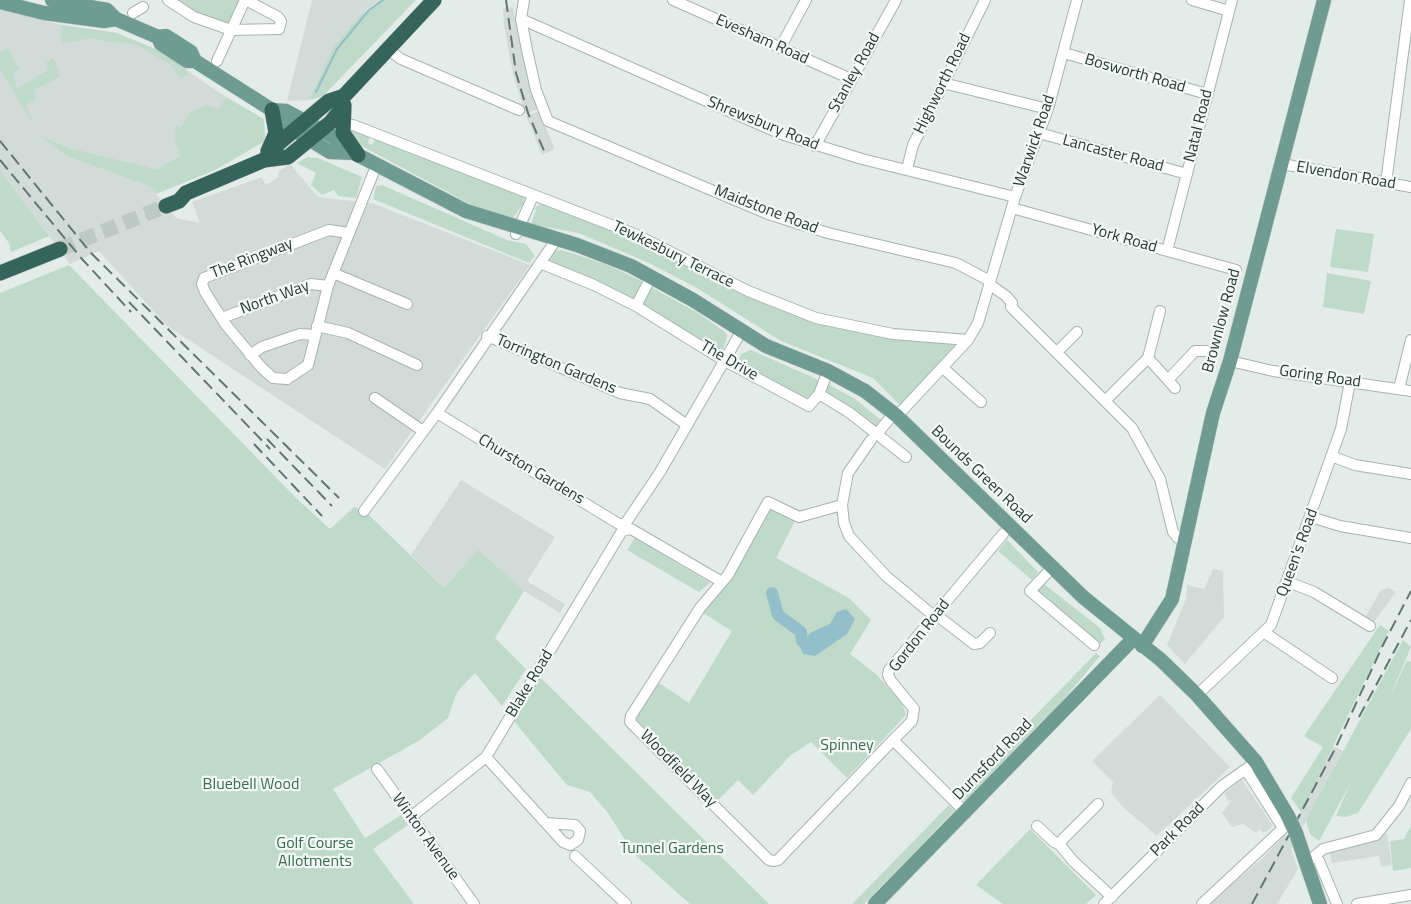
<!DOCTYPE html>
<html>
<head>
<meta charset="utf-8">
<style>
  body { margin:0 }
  canvas { display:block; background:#e4ece9 }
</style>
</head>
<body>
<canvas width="1411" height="904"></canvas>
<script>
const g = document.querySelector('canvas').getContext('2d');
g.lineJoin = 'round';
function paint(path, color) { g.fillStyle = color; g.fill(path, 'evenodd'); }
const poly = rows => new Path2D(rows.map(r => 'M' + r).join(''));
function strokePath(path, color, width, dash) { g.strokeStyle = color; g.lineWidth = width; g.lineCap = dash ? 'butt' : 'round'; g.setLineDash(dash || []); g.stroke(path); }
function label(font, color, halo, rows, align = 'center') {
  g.font = font + ' "Titillium Web",sans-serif'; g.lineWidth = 4.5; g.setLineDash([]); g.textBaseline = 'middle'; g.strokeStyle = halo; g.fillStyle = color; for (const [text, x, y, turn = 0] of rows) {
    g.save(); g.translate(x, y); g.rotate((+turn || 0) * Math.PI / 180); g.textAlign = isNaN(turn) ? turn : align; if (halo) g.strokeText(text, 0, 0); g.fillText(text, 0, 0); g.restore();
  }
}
paint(poly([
  [312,0,379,0,365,11,334,46,309,100,287,101],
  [513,7,526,71,538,109,525,114,513,74,504,25,503,8],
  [0,9,62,25,117,33,157,50,226,97,218,109,190,113,180,129,177,126,175,140,180,156,156,169,67,147,42,136,66,156,149,186,176,218,200,223,192,202,262,177,265,184,270,183,278,177,278,172,290,164,318,197,372,203,530,265,385,469,166,325,99,251,70,264,0,170],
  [539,111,555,149,542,155,526,116],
  [461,480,555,537,527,581,565,604,560,613,524,591,478,551,444,588,411,555],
  [1213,569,1223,571,1224,617,1185,664,1167,645,1186,599,1187,585,1204,589],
  [1388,588,1396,592,1374,622,1366,616,1381,590],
  [1160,695,1230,767,1157,836,1125,809,1111,793,1113,782,1092,761],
  [1333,746,1343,751,1291,849,1298,869,1277,904,1207,904,1262,859,1285,835,1287,838],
  [1242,780,1273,826,1264,833,1259,829,1256,833,1243,824,1232,827,1222,813,1232,800,1228,801,1224,793],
  [1387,833,1392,865,1381,867,1379,856,1332,863,1329,851,1370,843]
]), '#d2dbd8');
paint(poly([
  [170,0,238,0,240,2,229,28],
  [380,0,416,0,323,96,309,100,334,46,359,17],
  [62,25,117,33,157,50,185,68,188,74,181,78,170,64,136,44,108,42,93,38,63,43,61,40],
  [8,48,19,69,13,73,17,89,48,70,46,63,51,58,55,60,60,77,34,90,35,100,26,105,35,127,0,69,0,53],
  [226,97,264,119,265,141,215,170,156,194,149,186,66,156,40,135,67,147,156,169,180,156,175,140,176,125,180,128,190,113,206,105,218,109],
  [348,129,370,137,368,143,372,145,375,139,520,195,524,198,523,204,512,219,483,211,358,144],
  [307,157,318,158,362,177,356,198,338,196,334,190,322,195,311,185,316,173,297,163],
  [0,170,49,236,11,252,9,243,0,231],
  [382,185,507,240,526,244,535,256,529,263,373,199,376,186],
  [541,203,607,227,823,324,890,338,958,343,902,407,873,378,781,341,697,288,647,262,578,233,531,224,536,210,534,209],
  [1336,229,1374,234,1368,272,1330,267],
  [562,250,605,264,644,282,633,299,549,262,555,251],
  [69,265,296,498,330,529,354,507,366,512,444,588,478,550,524,591,495,638,526,669,502,706,475,673,457,692,448,718,420,740,333,789,365,838,401,815,408,825,373,849,414,904,0,904,0,293],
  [1327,273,1371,281,1364,314,1323,307],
  [651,287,698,313,725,332,727,336,722,354,642,305],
  [751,350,821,381,810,401,737,364,741,354],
  [828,384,855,399,881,420,875,428,824,393],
  [771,506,796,519,776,558,849,598,871,620,850,654,876,674,902,703,906,715,847,778,811,742,791,755,753,795,738,780,717,801,635,719,659,683,689,703,732,631,703,613,727,585],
  [635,538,710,583,699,592,627,550],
  [1007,540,1038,572,1032,580,998,551],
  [1044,584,1100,628,1105,640,1098,646,1035,593],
  [1380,625,1389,631,1301,812,1291,798,1323,747,1304,736],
  [1403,640,1411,647,1388,701,1407,660,1411,662,1411,729,1358,813,1346,817,1336,816,1350,784,1319,841,1310,834,1306,820],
  [1096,653,1100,656,1048,718,1046,717,965,801,958,795],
  [538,676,545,682,769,904,690,904,634,854,608,813,590,792,567,785,513,720],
  [949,805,954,811,920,847,864,904,852,904],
  [1411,826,1411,868,1393,871,1390,841,1404,839],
  [1030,829,1096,895,1086,904,1003,904,976,885]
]), '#bfdac8');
paint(poly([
  [846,609,855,619,847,634,815,656,803,654,800,646,802,641,812,632,830,624,837,612]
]), '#93bfca');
strokePath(poly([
  [316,92,337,49,369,10,383,0]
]), '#93bfca', 2);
strokePath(poly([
  [772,593,778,615,801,632,802,641]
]), '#93bfca', 12);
strokePath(poly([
  [60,249,166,206]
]), '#bec9c5', 15, [15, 8]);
const minor = poly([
  [168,0,194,17,231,30,279,29,281,21,278,17,246,0],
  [524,0,521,19,527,50,536,90,548,121,768,214,828,233,956,263,990,281],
  [673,0,851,79],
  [1192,0,1229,11],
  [133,13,143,7],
  [521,19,781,134,862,159,1015,197],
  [386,48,401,59,519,110],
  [780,48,806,0],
  [1064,53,1207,94],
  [217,61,245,0],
  [943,83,1048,109],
  [353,125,637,235,748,291,816,318,893,334,968,340],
  [1039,133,1187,174],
  [815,146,896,0],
  [1282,164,1411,187],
  [907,169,913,145,985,0],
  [1386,183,1410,0],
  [1012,208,1236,270],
  [348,233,329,230,204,278,202,284,205,292,226,325,261,367,273,378,287,379,308,365,328,286,377,164],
  [516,234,533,196],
  [1167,251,1232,0],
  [540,263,594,285,636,306,723,360,809,406,819,394,828,371],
  [333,273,407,304],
  [989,284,1006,296,1012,303,1011,307,1132,428,1160,479,1173,532,1178,538,1185,540],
  [636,306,651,277],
  [222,318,311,284,328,286],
  [317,326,348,333,417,365],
  [487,336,620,393,650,399,687,425],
  [1057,352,1077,332],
  [250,355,262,347,300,334,315,335],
  [1148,358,1175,388],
  [1230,361,1273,371,1411,391],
  [943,368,981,402],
  [1168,380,1195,351,1206,351],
  [1399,389,1411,340],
  [819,394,850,413,906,457],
  [375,398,423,431],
  [1105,401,1148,358,1160,311],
  [437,413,619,524,625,524,660,472,741,332],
  [897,416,968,340,978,323,1015,197,1048,109,1077,0],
  [877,434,894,413],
  [871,440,848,473,842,505,844,523,849,536,886,576,934,616],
  [1331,456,1355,465,1411,474],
  [842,505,799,517,768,502,728,575,700,608,631,716,630,722,769,860,774,861,778,860,893,740,966,813],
  [364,511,437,413,556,240],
  [1311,517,1340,526,1411,538],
  [1052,568,1030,591,1094,645],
  [1288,582,1314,592,1370,626],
  [935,614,974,644,980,643,990,633],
  [1265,633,1332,678],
  [1197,695,1271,625,1341,429,1350,382],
  [893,740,912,721,914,709,891,681,888,675,889,670,1003,534],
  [486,757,563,842,570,845,578,840,580,831,575,825,546,823],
  [377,769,474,904],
  [1246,770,1283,828],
  [1098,804,1062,840,1060,845,1073,861,1112,897],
  [411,817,486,757,622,531,631,529,722,582],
  [1037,826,1054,842,1060,845],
  [575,856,626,904],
  [1311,859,1323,849,1376,835,1399,806,1411,783],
  [1319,861,1337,904],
  [1104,904,1222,786,1256,762],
  [1202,904,1291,821],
  [1357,904,1411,895]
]);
const major = poly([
  [52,0,107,10,116,19,158,37,166,36,191,52,195,61,272,110,281,122,330,152,354,153],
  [0,2,44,13,104,21,116,19],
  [158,37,161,44,187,61,195,61],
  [272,110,286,111,332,136,354,153,466,211,577,245,631,266,693,300,766,346,828,371,865,391,897,416,1083,597,1161,660,1197,695,1256,762,1288,816],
  [1142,646,1172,599,1213,413,1230,361,1324,0],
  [1296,833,1320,904],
  [875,904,1134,638]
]);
const highway = poly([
  [344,105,343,133,358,155],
  [268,151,276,133,272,110],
  [264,160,279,143,329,101,344,96,434,0],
  [166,206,179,201,186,193,264,160,288,157,331,122,343,107],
  [0,273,60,249]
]);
strokePath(minor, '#a7b3b0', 12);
strokePath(major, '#c2c8c7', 15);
strokePath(highway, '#c2c8c7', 16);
strokePath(minor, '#fff', 10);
strokePath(major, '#6e9c92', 14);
strokePath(highway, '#35645c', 15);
strokePath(poly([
  [506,0,516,73,528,113,545,153],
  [0,141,90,252,339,498],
  [0,160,82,259,131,312],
  [129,302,270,449],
  [267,439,332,506],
  [254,444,322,516],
  [1359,717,1411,620],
  [1252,904,1335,749,1383,645,1411,591]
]), '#607671', 2, [12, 6]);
const majorBridge = poly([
  [1288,816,1296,833]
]);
strokePath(majorBridge, '#c2c8c7', 15, []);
strokePath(majorBridge, '#6e9c92', 14);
label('16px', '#253b36', '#f4f8f6', [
  ["Evesham Road",762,40,24],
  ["Stanley Road",855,73,-61],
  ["Bosworth Road",1135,74,16],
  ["Highworth Road",943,84,-64],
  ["Shrewsbury Road",763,124,22],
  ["Natal Road",1199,126,-76],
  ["Warwick Road",1035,141,-71],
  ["Lancaster Road",1113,154,15],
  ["Elvendon Road",1346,176,10],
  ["Maidstone Road",766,210,21],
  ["York Road",1124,239,16],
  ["Tewkesbury Terrace",673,255,26],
  ["The Ringway",252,259,-21],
  ["North Way",275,298,-20],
  ["Brownlow Road",1222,321,-75],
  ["The Drive",729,361,30],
  ["Torrington Gardens",556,365,23],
  ["Goring Road",1320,377,8],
  ["Churston Gardens",531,470,31],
  ["Bounds Green Road",981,475,44],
  ["Queen's Road",1298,553,-70],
  ["Gordon Road",920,636,-52],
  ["Blake Road",530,684,-59],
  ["Durnsford Road",993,760,-46],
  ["Woodfield Way",678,769,45],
  ["Park Road",1178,830,-45],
  ["Winton Avenue",425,837,54]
]);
label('16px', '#346d4d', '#f4f8f6', [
  ["Spinney",847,746],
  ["Bluebell Wood",251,785],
  ["Golf Course",315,844],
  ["Allotments",315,862],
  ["Tunnel Gardens",672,849]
]);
</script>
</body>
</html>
